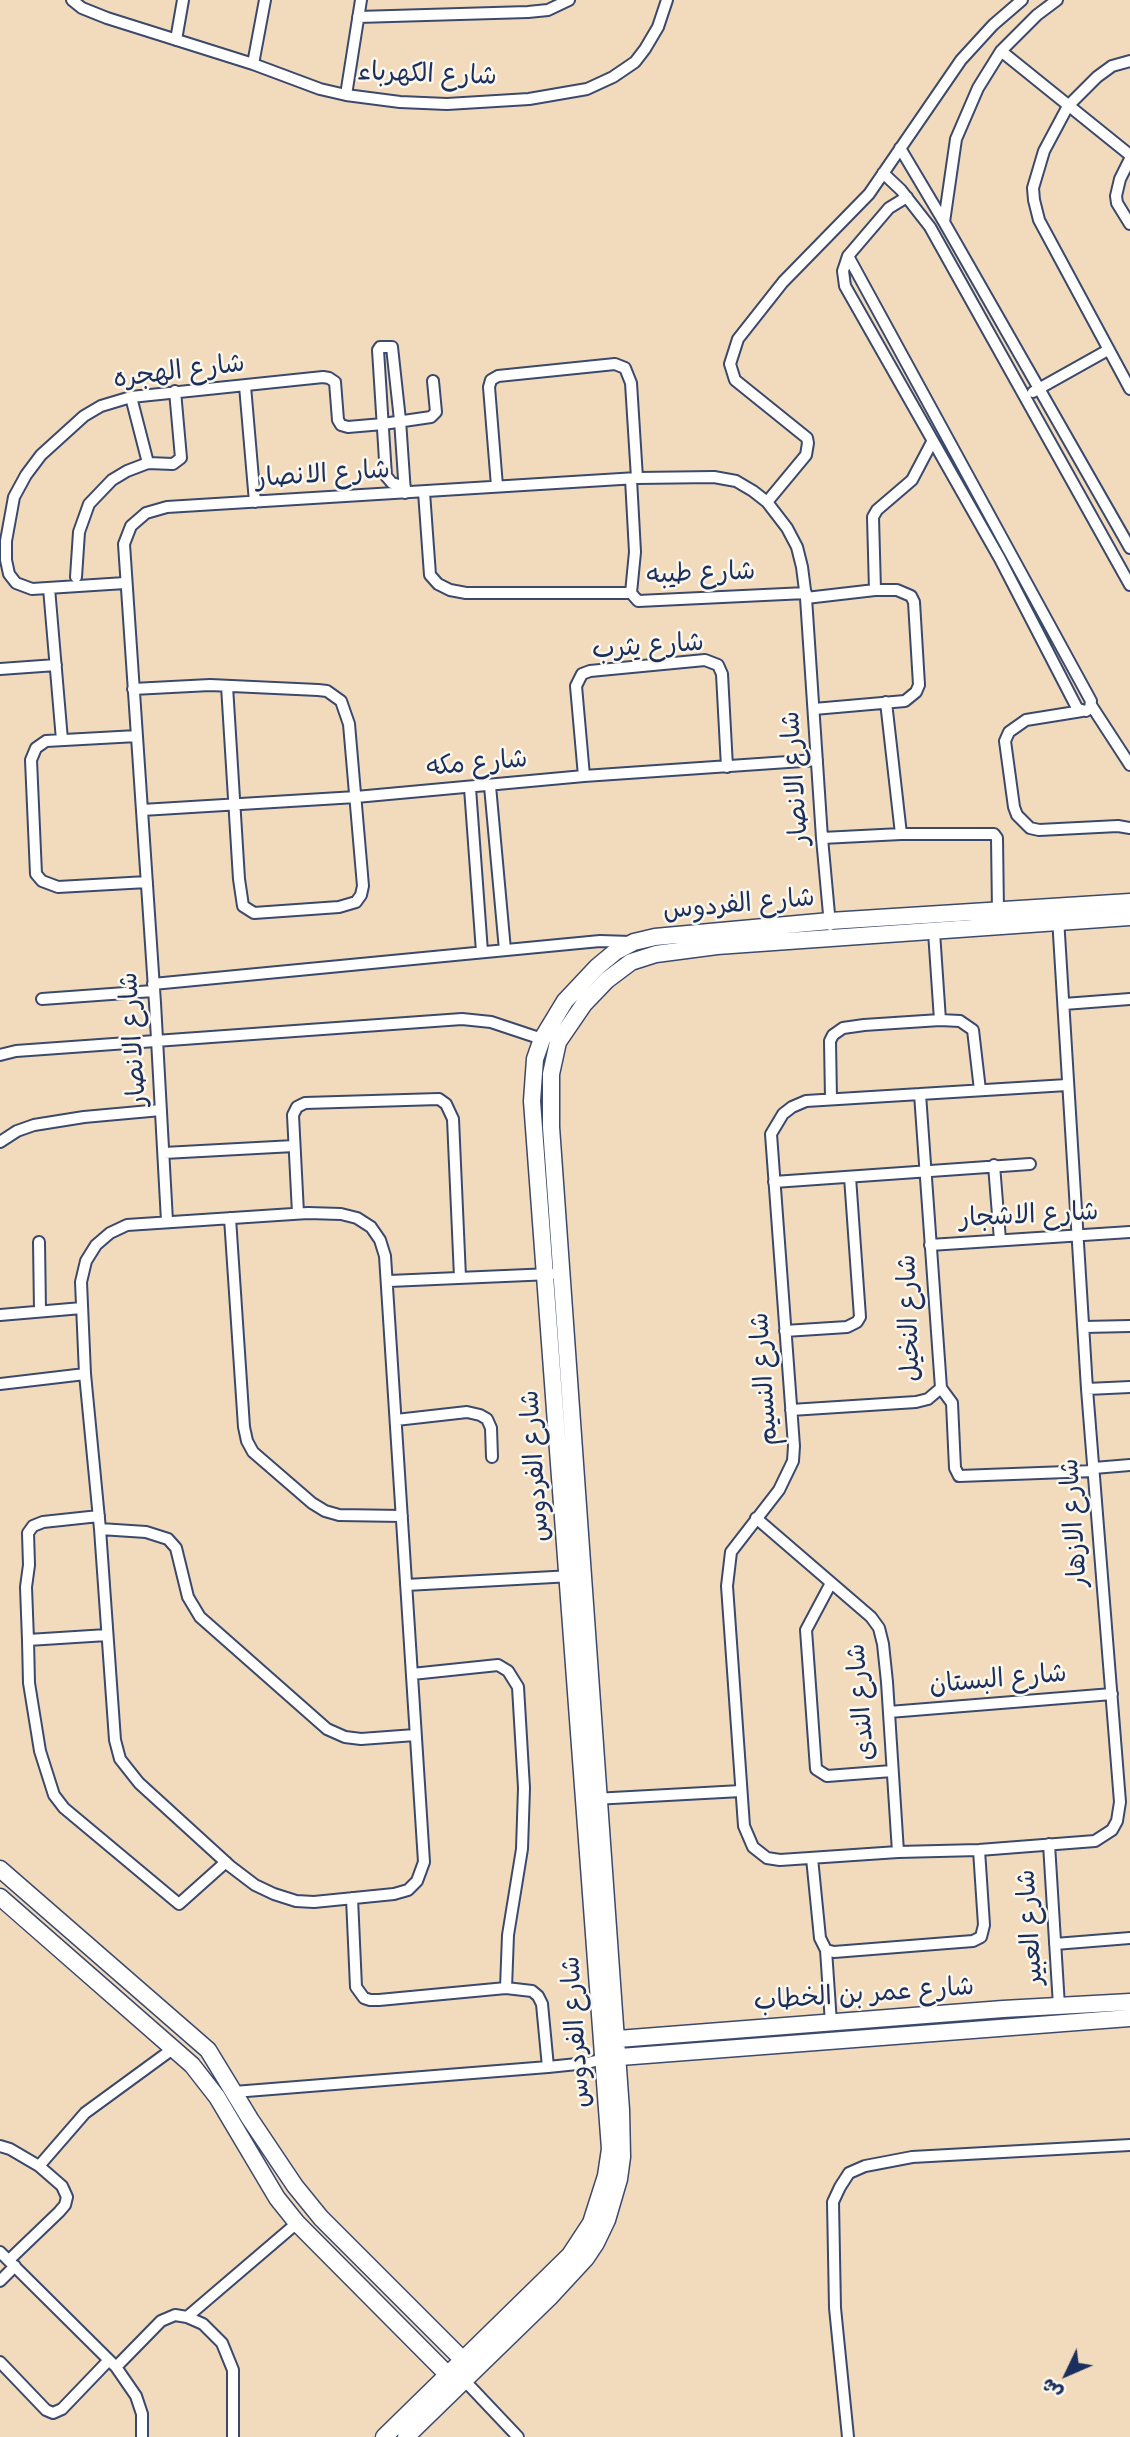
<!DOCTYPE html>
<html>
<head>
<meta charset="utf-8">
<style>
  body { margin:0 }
  #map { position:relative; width:1130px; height:2437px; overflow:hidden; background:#f2dbbc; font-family:Sriracha,"Playpen Sans Arabic",sans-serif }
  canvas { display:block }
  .north { position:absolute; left:1032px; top:2339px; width:70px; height:70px; -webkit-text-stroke:5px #fbf7ec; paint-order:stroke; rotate:226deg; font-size:19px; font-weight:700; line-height:28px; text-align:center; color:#1b2f5e }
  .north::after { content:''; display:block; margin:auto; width:24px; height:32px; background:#1b2f5e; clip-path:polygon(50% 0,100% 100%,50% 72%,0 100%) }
</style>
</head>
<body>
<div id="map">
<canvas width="1130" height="2437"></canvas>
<div class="north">ش</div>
</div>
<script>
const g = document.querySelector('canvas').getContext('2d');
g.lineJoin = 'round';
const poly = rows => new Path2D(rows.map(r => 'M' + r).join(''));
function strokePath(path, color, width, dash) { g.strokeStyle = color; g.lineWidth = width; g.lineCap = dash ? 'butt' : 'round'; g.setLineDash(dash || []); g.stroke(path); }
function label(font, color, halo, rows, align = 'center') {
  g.font = font + ' Sriracha,"Playpen Sans Arabic",sans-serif'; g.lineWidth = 5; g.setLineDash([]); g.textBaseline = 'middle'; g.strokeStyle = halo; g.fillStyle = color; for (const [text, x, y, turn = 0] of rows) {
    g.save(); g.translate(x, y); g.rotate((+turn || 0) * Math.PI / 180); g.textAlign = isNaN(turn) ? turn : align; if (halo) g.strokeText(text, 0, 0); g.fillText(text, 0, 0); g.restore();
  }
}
const street = poly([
  [72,0,82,8,107,18,253,64,320,89,346,95,400,102,447,104,529,99,587,89,613,77,635,62,645,49,658,27,667,0],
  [358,17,528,12,548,10,569,0],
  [176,40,183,0],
  [1001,51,1130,155],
  [1130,61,1112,66,1097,77,1068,106,1044,151,1033,188,1034,200,1039,220,1130,389],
  [253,64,265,0],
  [346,95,361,0],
  [900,148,944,222,1130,548],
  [1130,159,1120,179,1116,196,1117,203,1130,224],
  [883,173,901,190,930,227,1130,585],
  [944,222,956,139,978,88,1001,51,1037,15,1057,0],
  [848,256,1091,701,1090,708,1086,711,1078,709,1076,706,1000,559,845,286,843,271,848,256,889,208,907,197],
  [245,386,255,502],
  [1033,392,1108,350],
  [131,397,148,463],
  [631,479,635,552,631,593,638,601,806,593],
  [497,486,489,387,491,380,498,376,615,364,625,368,631,383,637,478],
  [405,487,392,483,386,476,378,350,380,347,392,347,400,420,405,493],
  [424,492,430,575,438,584,450,590,466,593,631,593],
  [767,502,806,455,808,443,807,438,735,380,730,364,738,339,783,282,869,194,961,60,993,25,1022,0],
  [76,577,79,532,89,504,112,480,127,471,148,463,173,464,181,458,175,391],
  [125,583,32,589,16,583,9,574,6,560,6,541,14,497,26,475,41,455,84,416,101,406,131,397,323,377,329,378,335,382,338,420,341,425,348,427,383,424,431,417,436,412,433,381],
  [49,588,62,740],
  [875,590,873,517,877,510,912,480,932,442],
  [806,598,875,590,897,590,911,596,914,602,919,685,916,692,905,701,814,709],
  [0,669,56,665],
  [133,689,210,685,318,690,327,691,341,701,349,724,363,886,361,895,356,902,339,907,254,913,243,906,239,879,227,686],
  [886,702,901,834],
  [1091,705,1130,765],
  [1082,711,1026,720,1009,732,1005,741,1014,807,1017,815,1030,828,1039,830,1118,826,1130,828],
  [137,736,46,741,36,748,31,760,36,874,42,881,58,887,147,882],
  [584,776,576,686,582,674,590,671,705,660,718,665,722,674,727,767],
  [490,786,505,950],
  [470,788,482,952],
  [142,810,356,797,584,776,817,760],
  [822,838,901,834,994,834,997,838,998,912],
  [1058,918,1087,1389,1120,1802,1117,1821,1112,1830,1095,1841,979,1850,898,1852,780,1860,767,1858,753,1847,744,1826,727,1586,731,1552,779,1490,793,1461,794,1446,771,1134,783,1114,792,1107,806,1101,1067,1085],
  [934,932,940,1020],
  [153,984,600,941,631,942],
  [42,999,153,991],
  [1064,1004,1130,999],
  [0,1055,16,1051,462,1019,491,1022,542,1039],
  [831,1099,830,1041,833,1035,843,1028,864,1025,940,1020,960,1021,973,1030,980,1090],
  [0,1142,17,1131,34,1125,84,1117,161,1110],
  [164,1153,294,1146],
  [994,1165,1000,1240],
  [774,1182,1030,1164],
  [298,1213,293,1115,297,1107,305,1103,439,1099,446,1104,453,1119,460,1277],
  [308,1213,341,1214,357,1218,371,1227,380,1240,385,1256,424,1862,417,1881,408,1890,394,1894,314,1902,296,1901,274,1894,255,1885,230,1866,139,1783,120,1759,115,1740,100,1529,85,1374,81,1282,86,1261,96,1245,110,1233,127,1225,308,1213],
  [230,1218,244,1427,247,1441,253,1452,312,1503,325,1511,339,1515,402,1516],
  [167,1221,155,1003,124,544,131,526,146,513,167,507,637,478,714,477,736,481,753,491,767,502,787,528,797,547,802,567,806,598,822,838,830,925],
  [39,1242,40,1311],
  [930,1245,1130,1232],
  [389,1281,551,1274],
  [0,1315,82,1308],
  [1084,1327,1130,1326],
  [785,1331,847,1327,857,1322,860,1317,850,1177],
  [0,1384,85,1374],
  [941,1388,952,1403,955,1468,959,1476,1094,1471],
  [1087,1389,1130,1387],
  [791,1410,916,1402,928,1399,941,1388,920,1094],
  [396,1420,467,1412,480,1415,487,1419,491,1428,492,1457],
  [1094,1468,1130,1465],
  [756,1518,871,1617,879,1628,883,1644,887,1682,898,1852],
  [100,1529,146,1532,168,1539,176,1548,188,1597,200,1617,327,1729,345,1737,361,1739,415,1735],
  [831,1583,806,1630,816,1769,827,1776,892,1771],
  [406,1585,572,1576],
  [107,1635,28,1640,29,1683,40,1751,54,1795,64,1808,179,1904,226,1862],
  [28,1640,26,1587,29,1565,28,1533,33,1526,43,1522,99,1516],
  [412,1674,498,1665,508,1671,518,1687,524,1788,522,1849,508,1935,506,1988],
  [889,1712,1112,1694],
  [594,1799,741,1791],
  [1049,1844,1059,2006],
  [812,1858,820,1938,826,1950,834,1952,973,1941,981,1937,984,1925,979,1850],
  [352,1898,356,1987,364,1998,370,2000,379,2000,506,1988,532,1991,538,1996,542,2004,548,2067],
  [1055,1944,1130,1938],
  [826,1950,831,2023],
  [234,2092,548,2067,587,2063,604,2059],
  [0,2146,10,2149,39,2166,62,2186,67,2197,65,2205,59,2212,9,2260],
  [39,2166,85,2113,174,2048],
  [0,2252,116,2367,136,2396,142,2414,142,2437],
  [0,2281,15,2266],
  [187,2317,297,2223],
  [0,2362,46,2410,53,2413,62,2409,109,2360],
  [116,2367,161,2321,175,2315,187,2317,203,2324,222,2343,233,2370,233,2437],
  [465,2381,518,2437],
  [848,2437,835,2308,833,2202,840,2187,849,2173,865,2166,912,2157,1130,2145]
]);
const secondary = poly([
  [0,1869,208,2050,250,2119,295,2186,321,2218,470,2367],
  [0,1897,192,2065,217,2097,277,2198,297,2223,455,2382],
  [605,2040,1003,2009,1130,2002],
  [607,2058,1130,2018],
  [384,2437,570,2255,591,2223,606,2176,610,2149,532,1101,535,1059,542,1039,565,1001,597,967,615,952,634,942,655,937,830,921,1130,902],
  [406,2437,549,2298,586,2258,596,2243,607,2220,619,2179,622,2157,621,2110,551,1127,551,1074,558,1042,584,1004,607,980,631,962,656,954,717,946,1130,917]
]);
strokePath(street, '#3b496c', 14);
strokePath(secondary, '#3b496c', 19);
strokePath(street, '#fff', 10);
strokePath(secondary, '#fff', 16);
label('26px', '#1b2f5e', '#fbf7ec', [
  ["شارع الكهرباء",427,75,2],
  ["شارع الهجره",179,372,-7],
  ["شارع الانصار",323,475,-4],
  ["شارع طيبه",701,574,-2],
  ["شارع يثرب",648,647,-4],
  ["شارع مكه",477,764,-5],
  ["شارع الانصار",796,778,-94],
  ["شارع الفردوس",739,905,-5],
  ["شارع الانصار",134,1039,-94],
  ["شارع الاشجار",1029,1216,-3],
  ["شارع النخيل",910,1318,-92],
  ["شارع النسيم",765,1379,-94],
  ["شارع الفردوس",536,1466,-94],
  ["شارع الازهار",1075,1523,-94],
  ["شارع البستان",998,1680,-5],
  ["شارع الندى",862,1702,-95],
  ["شارع العبير",1031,1927,-94],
  ["شارع عمر بن الخطاب",864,1995,-4],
  ["شارع الفردوس",577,2032,-94]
]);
</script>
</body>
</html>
